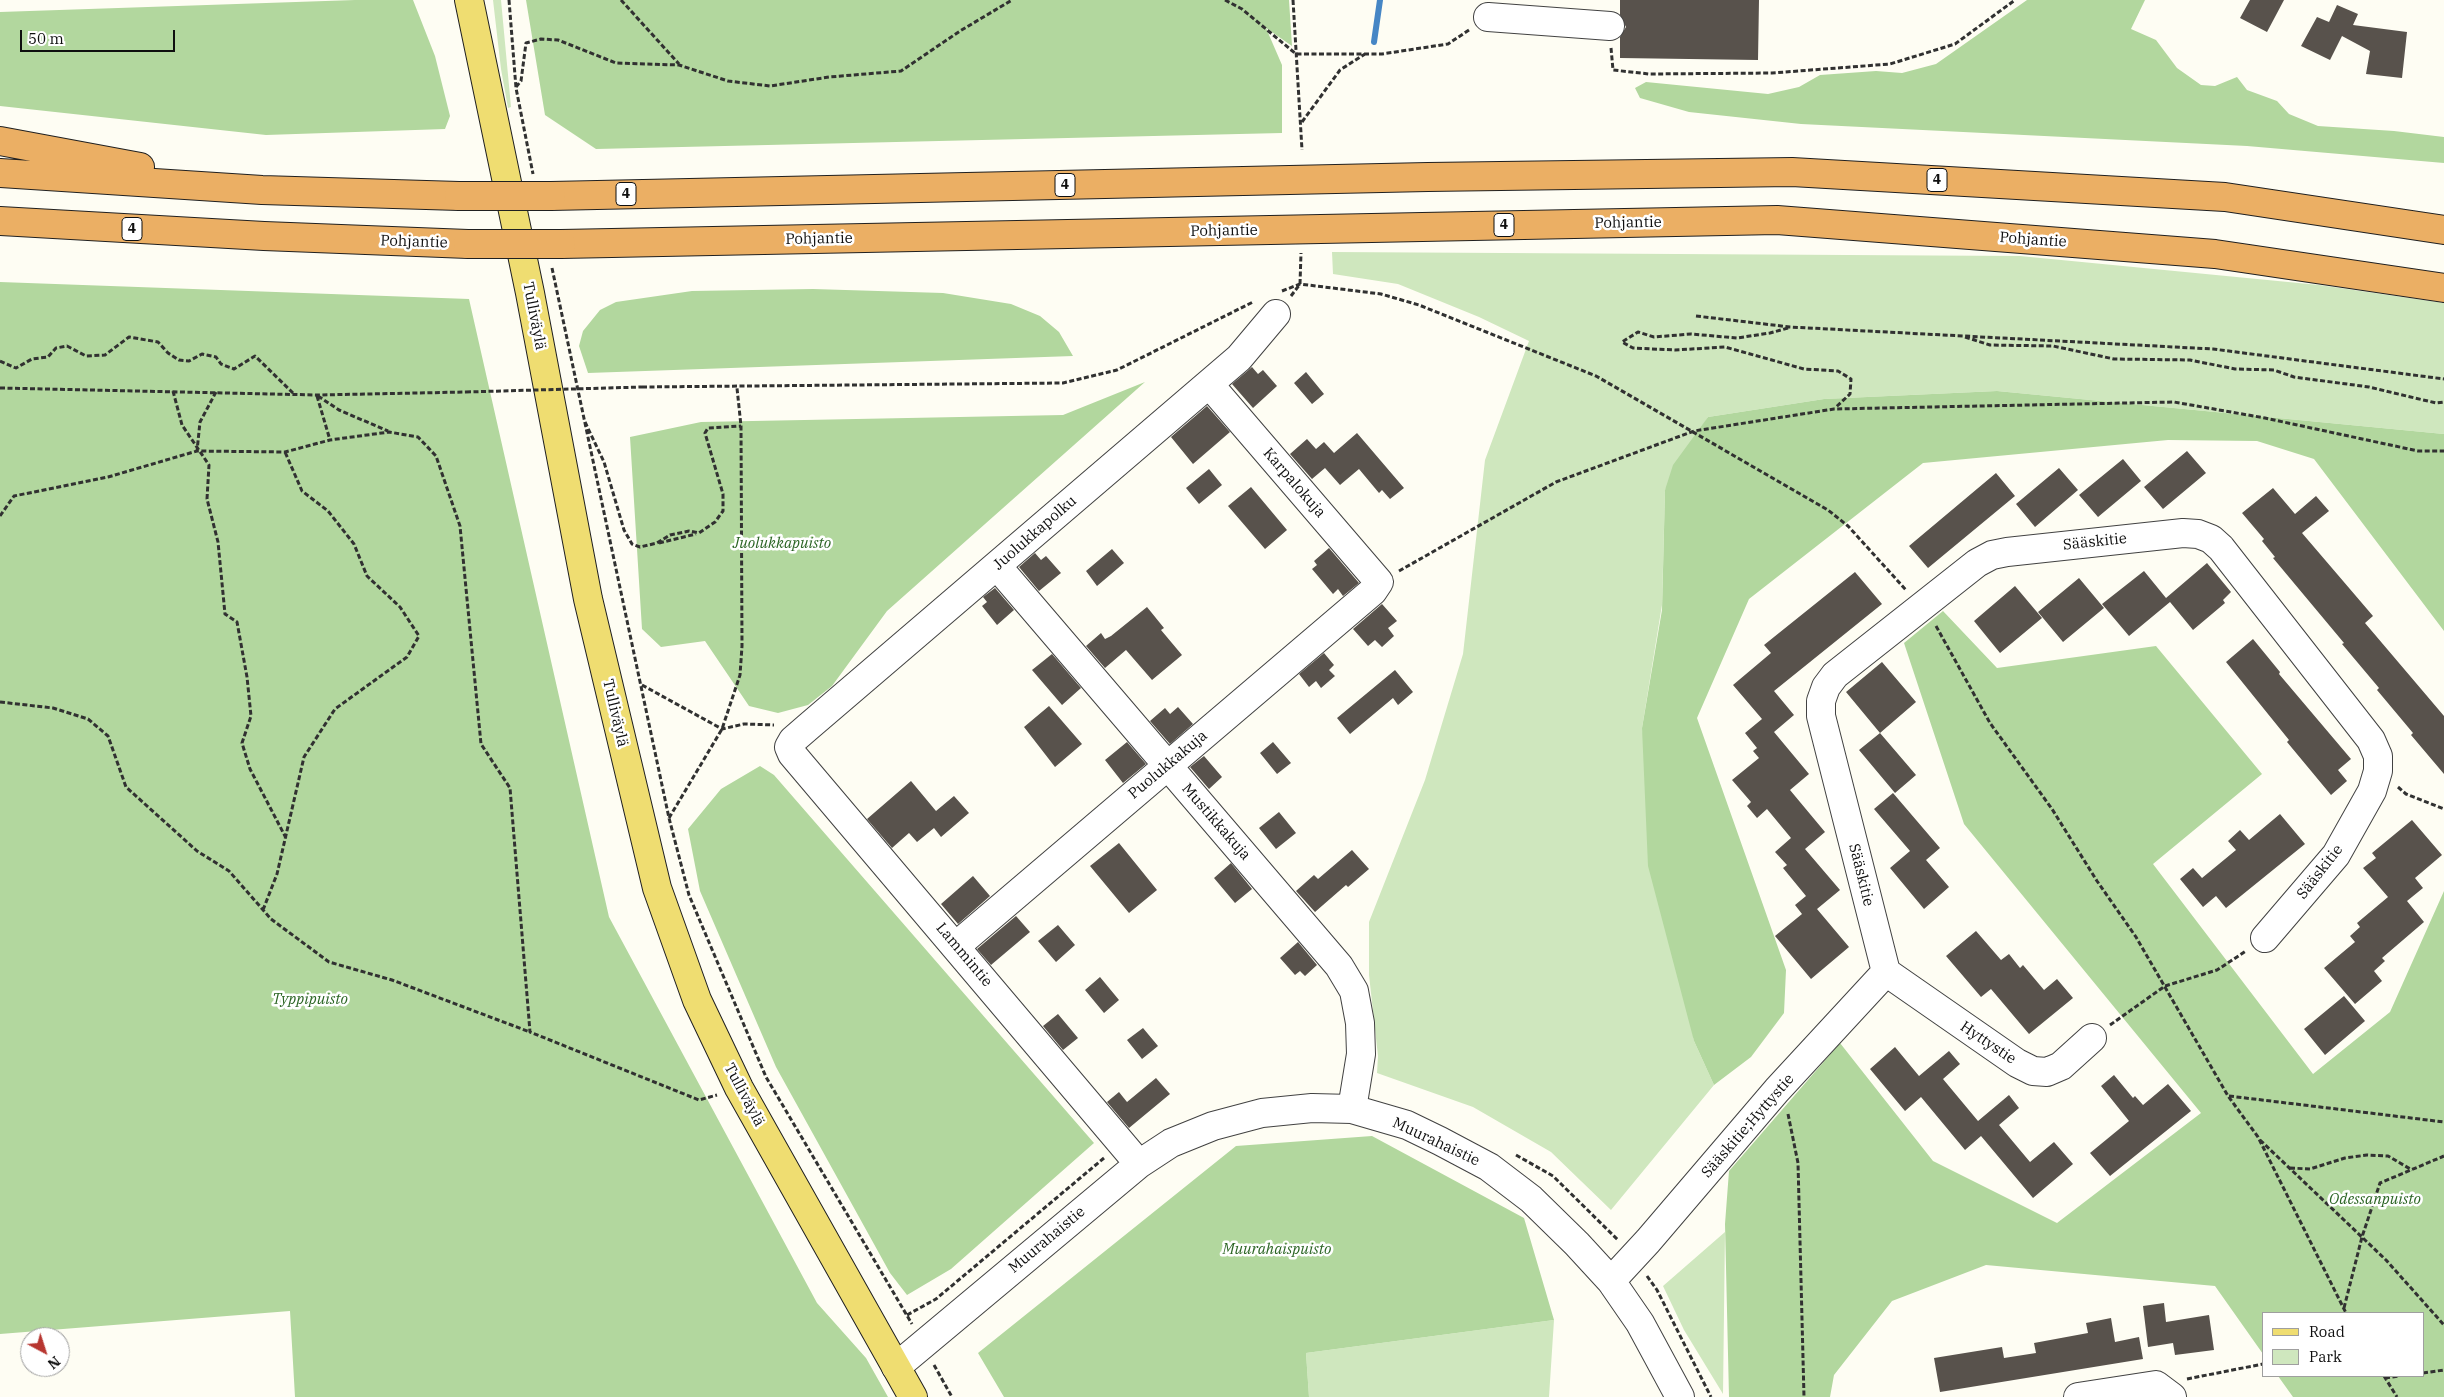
<!DOCTYPE html>
<html>
<head>
<meta charset="utf-8">
<style>
  body { margin:0 }
  #map { position:relative; width:2444px; height:1397px; overflow:hidden; background:#fefdf3; font-family:"IBM Plex Serif",serif }
  canvas { display:block }
  .legend { position:absolute; left:2262px; top:1312px; width:162px; height:65px; box-sizing:border-box; background:#fff; border:1px solid #9f9f9f; margin:0; padding:6px 9px; list-style:none; font-size:15px; color:#0f0f0f }
  .legend li { display:flex; align-items:center; gap:10px; height:25px }
  .legend b { width:25px; border:1px solid #9f9f9f }
  .north { position:absolute; left:20px; top:1327px; width:50px; height:50px; box-sizing:border-box; background:#fff; border:1px solid #9f9f9f; border-radius:50%; rotate:140deg; font-size:14px; font-weight:700; line-height:20px; text-align:center; color:#0f0f0f }
  .north::after { content:''; display:block; margin:auto; width:18px; height:22px; background:#b73630; clip-path:polygon(50% 0,100% 100%,50% 72%,0 100%) }
  .scale { position:absolute; left:20px; top:30px; width:155px; height:22px; box-sizing:border-box; border:2px solid #0f0f0f; border-top:0; padding-left:6px; font-size:15px; line-height:18px; white-space:nowrap; color:#0f0f0f; -webkit-text-stroke:4px #fff; paint-order:stroke }
</style>
</head>
<body>
<div id="map">
<canvas width="2444" height="1397"></canvas>
<ul class="legend">
<li><b style="height:6px;background:#efdd71"></b>Road</li>
<li><b style="height:14px;background:#cfe7be"></b>Park</li>
</ul>
<div class="north">N</div>
<div class="scale">50 m</div>
</div>
<script>
const g = document.querySelector('canvas').getContext('2d');
g.lineJoin = 'round';
function paint(path, color) { g.fillStyle = color; g.fill(path, 'evenodd'); }
const poly = rows => new Path2D(rows.map(r => 'M' + r).join(''));
function strokePath(path, color, width, dash) { g.strokeStyle = color; g.lineWidth = width; g.lineCap = dash ? 'butt' : 'round'; g.setLineDash(dash || []); g.stroke(path); }
function label(font, color, halo, rows, align = 'center') {
  g.font = font + ' "IBM Plex Serif",serif'; g.lineWidth = 5; g.setLineDash([]); g.textBaseline = 'middle'; g.strokeStyle = halo; g.fillStyle = color; for (const [text, x, y, turn = 0] of rows) {
    g.save(); g.translate(x, y); g.rotate((+turn || 0) * Math.PI / 180); g.textAlign = isNaN(turn) ? turn : align; if (halo) g.strokeText(text, 0, 0); g.fillText(text, 0, 0); g.restore();
  }
}
paint(poly([
  [493,0,501,0,511,107,508,108,501,69],
  [1332,252,2020,256,2319,285,2444,303,2444,434,1997,391,1824,399,1708,417,1665,490,1662,605,1642,728,1694,1041,1714,1085,1611,1210,1551,1152,1473,1107,1377,1073,1378,1056,1369,975,1369,922,1425,780,1463,654,1485,460,1529,341,1479,317,1398,284,1333,274],
  [1725,1232,1723,1394,1684,1330,1663,1286],
  [1554,1320,1549,1397,1309,1397,1306,1353]
]), '#cfe7be');
paint(poly([
  [355,0,413,0,435,56,450,116,445,129,266,135,0,106,0,12],
  [526,0,1289,0,1292,46,1266,28,1282,65,1282,133,596,149,545,115],
  [2027,0,2145,0,2131,29,2156,40,2177,68,2201,85,2215,86,2237,77,2247,90,2277,101,2289,114,2318,126,2394,131,2444,137,2444,163,2247,146,1801,124,1689,112,1640,98,1635,88,1646,82,1768,94,1799,87,1820,75,1876,71,1902,73,1936,64],
  [0,282,469,299,609,917,817,1303,866,1358,888,1397,295,1397,290,1311,0,1334],
  [813,289,943,293,1011,304,1040,316,1059,332,1073,356,588,373,579,346,583,331,600,310,616,302,692,291],
  [1145,382,887,611,832,686,808,705,778,713,749,706,705,641,661,647,642,629,630,437,701,422,1063,415],
  [1997,391,2444,434,2444,631,2314,459,2257,441,2168,440,1923,463,1749,599,1697,718,1786,970,1784,1013,1751,1057,1714,1085,1694,1041,1648,866,1642,728,1662,610,1665,490,1673,465,1708,417,1824,399],
  [1943,611,1997,668,2156,646,2262,774,2153,864,2313,1074,2390,1012,2444,891,2444,1397,2293,1397,2278,1376,2423,1376,2423,1313,2263,1313,2263,1354,2215,1286,1986,1265,1892,1301,1834,1375,1830,1397,1729,1397,1725,1224,1729,1171,1840,1043,1933,1161,2057,1223,2201,1113,1964,824,1904,643],
  [760,766,774,775,1094,1143,951,1269,907,1295,890,1273,776,1067,700,891,688,829,721,789],
  [1372,1136,1524,1218,1554,1320,1306,1353,1309,1397,1004,1397,978,1353,1236,1146]
]), '#b2d79e');
strokePath(poly([
  [1374,42,1380,0]
]), '#4686c5', 6);
paint(poly([
  [1620,0,1759,0,1758,60,1620,58,1620,37,1626,27,1620,15],
  [2250,0,2284,0,2267,32,2240,18],
  [2337,5,2358,14,2353,25,2407,32,2402,78,2366,74,2370,51,2342,36,2330,60,2301,46,2317,17,2329,22],
  [1252,367,1258,374,1263,370,1277,386,1253,408,1232,384],
  [1306,372,1324,394,1312,404,1294,383],
  [1207,406,1230,432,1193,464,1171,437],
  [1357,433,1404,488,1390,499,1382,490,1379,493,1359,469,1340,485,1325,468,1312,479,1290,454,1307,439,1316,449,1324,442,1334,453],
  [2187,451,2206,473,2163,509,2144,487],
  [2123,459,2141,481,2098,517,2079,495],
  [2059,468,2078,490,2035,527,2016,504],
  [1209,469,1222,485,1199,504,1186,488],
  [1996,473,2015,496,1928,568,1909,546],
  [1251,487,1287,530,1265,549,1228,506],
  [2273,488,2295,514,2316,496,2329,511,2302,533,2373,616,2365,623,2444,716,2444,774,2411,735,2413,733,2377,690,2379,688,2342,644,2344,643,2273,558,2275,557,2262,541,2264,539,2242,513],
  [1329,548,1359,583,1343,596,1338,589,1333,594,1312,569,1317,565,1314,561],
  [1112,549,1124,563,1097,586,1086,571],
  [1035,553,1041,560,1046,556,1061,573,1039,591,1019,567],
  [2207,563,2231,592,2223,600,2225,603,2193,630,2170,602,2129,636,2102,604,2144,571,2166,598],
  [1855,572,1882,604,1774,691,1794,715,1774,732,1809,774,1790,790,1825,832,1805,849,1840,890,1817,909,1849,947,1811,979,1775,936,1802,914,1795,905,1806,896,1783,868,1787,865,1775,852,1791,838,1767,809,1757,818,1747,806,1751,802,1732,780,1759,758,1753,751,1757,748,1745,733,1762,719,1733,685,1771,653,1764,645],
  [2079,578,2104,608,2063,642,2038,612],
  [2015,586,2042,618,2000,653,1974,621],
  [995,588,1014,610,997,625,982,606,987,602,983,597],
  [1382,604,1397,621,1388,628,1394,636,1382,647,1375,640,1368,646,1353,629],
  [1147,607,1164,628,1161,630,1182,655,1152,680,1126,650,1105,668,1086,646,1101,633,1105,639,1111,636],
  [2253,639,2280,672,2279,674,2351,759,2338,770,2347,781,2331,795,2287,742,2289,740,2226,662],
  [1324,653,1334,665,1329,670,1335,676,1321,688,1316,681,1309,687,1299,674],
  [1052,654,1081,688,1062,705,1032,670],
  [1882,662,1916,702,1880,733,1846,692],
  [1395,670,1413,692,1398,705,1393,698,1350,734,1337,718],
  [1049,706,1082,744,1055,767,1024,727],
  [1178,707,1193,724,1170,744,1150,721,1165,708,1170,714],
  [1880,733,1916,775,1895,793,1859,750],
  [1127,742,1146,764,1123,783,1105,760],
  [1273,742,1291,763,1277,774,1260,753],
  [1204,756,1222,777,1209,789,1190,767],
  [911,781,936,811,954,796,969,813,941,837,934,828,917,842,909,833,892,848,867,819],
  [1893,793,1940,848,1926,860,1949,887,1924,909,1890,868,1910,851,1874,809],
  [1279,812,1296,833,1276,849,1259,828],
  [2280,814,2305,844,2226,908,2216,896,2203,907,2180,879,2193,868,2202,878,2236,850,2228,841,2240,830,2249,840],
  [2412,820,2442,855,2415,878,2423,888,2407,901,2424,922,2382,958,2385,961,2374,971,2382,981,2355,1004,2324,968,2355,942,2350,936,2360,927,2357,923,2388,897,2363,868,2376,858,2372,853],
  [1119,843,1157,890,1129,913,1090,866],
  [1352,850,1369,869,1348,887,1346,885,1315,912,1296,891,1314,875,1318,879],
  [1231,863,1252,889,1235,903,1214,878],
  [973,876,990,896,958,924,941,904],
  [1016,916,1030,932,991,965,977,949],
  [1058,925,1075,945,1056,962,1038,941],
  [1976,931,2001,960,2009,954,2020,968,2023,965,2044,990,2057,979,2073,998,2029,1034,1991,989,1981,997,1946,956],
  [1298,942,1317,965,1305,976,1300,971,1295,975,1280,958],
  [1100,977,1119,1000,1104,1013,1085,990],
  [2344,996,2365,1021,2325,1055,2304,1029],
  [1058,1014,1078,1038,1063,1050,1043,1026],
  [1143,1028,1158,1046,1142,1059,1127,1040],
  [1895,1047,1919,1076,1949,1051,1960,1064,1943,1079,1978,1121,2009,1095,2019,1108,1999,1125,2030,1162,2054,1142,2073,1164,2033,1198,1981,1136,1965,1150,1921,1097,1905,1111,1870,1069],
  [2114,1075,2133,1098,2135,1096,2143,1105,2168,1084,2191,1111,2110,1176,2090,1153,2129,1121,2101,1086],
  [1156,1078,1170,1094,1129,1128,1107,1102,1119,1092,1127,1102],
  [2164,1303,2166,1322,2209,1315,2214,1350,2175,1355,2173,1343,2148,1347,2143,1306],
  [2111,1318,2115,1342,2139,1337,2143,1359,1940,1392,1934,1358,2002,1347,2004,1358,2036,1353,2034,1343,2088,1333,2086,1323]
]), '#58524c');
const minor = poly([
  [1488,17,1610,26],
  [997,566,1339,966,1354,991,1360,1023,1361,1054,1352,1109],
  [956,946,1373,591,1379,582,1209,384],
  [1886,972,1821,716,1821,701,1826,687,1835,675,1977,563,1992,555,2007,552,2183,533,2198,534,2211,539,2221,548,2371,740,2378,756,2378,771,2372,791,2336,855,2265,938],
  [1886,972,2017,1063,2033,1071,2047,1072,2061,1066,2092,1038],
  [1139,1164,792,754,789,747,793,740,808,727,1239,358,1276,314],
  [1611,1281,1648,1241,1777,1090,1886,972],
  [896,1367,1139,1164,1171,1143,1213,1126,1262,1113,1312,1108,1352,1109,1407,1125,1440,1141,1489,1167,1531,1199,1577,1244,1611,1281,1640,1323,1680,1397],
  [2078,1397,2156,1385,2172,1397]
]);
const major = poly([
  [469,0,530,293,588,599,657,888,697,1000,739,1088,913,1397]
]);
const highway = poly([
  [0,141,140,167],
  [0,173,262,190,459,196],
  [551,196,1428,177,1792,172,2225,197,2444,230],
  [0,221,264,236,468,244],
  [561,244,1777,220,2215,254,2444,288]
]);
strokePath(minor, '#424242', 30);
strokePath(major, '#202020', 30);
strokePath(highway, '#202020', 30);
strokePath(poly([
  [509,0,516,88,533,174],
  [621,0,679,64],
  [1225,0,1242,9,1296,54,1382,54,1448,44,1469,30],
  [1293,0,1302,150],
  [1611,48,1613,70,1649,74,1772,73,1890,64,1955,44,2015,0],
  [516,87,521,81,526,43,541,39,558,40,616,63,679,65,728,81,770,86,829,77,901,71,960,31,1012,0],
  [1302,122,1340,70,1365,54],
  [552,268,669,818,689,895,766,1077,912,1324],
  [1282,291,1300,284,1381,294,1419,305,1596,376,1828,510,1848,526,1906,590],
  [1291,296,1300,284,1301,253],
  [1696,316,1790,327,2213,349,2444,379],
  [1788,328,1770,333,1737,338,1691,334,1654,337,1638,332,1622,342,1633,348,1675,350,1725,347,1804,369,1838,371,1851,379,1850,394,1835,408],
  [1965,337,1990,345,2053,346,2114,359,2190,360,2235,369,2274,370,2294,377,2369,387,2436,403,2444,402],
  [0,361,16,368,32,359,48,357,56,348,67,346,86,356,105,355,129,337,158,342,168,353,179,360,189,361,202,354,216,357,221,364,234,369,255,356,293,393],
  [642,387,1063,383,1117,370,1253,302],
  [0,388,317,395,466,392],
  [173,391,182,425,209,465,207,499,218,542,225,614,237,622,247,677,251,716,242,743,250,769,286,838],
  [216,392,200,422,197,451,285,452,330,440,389,432,418,437,436,456,460,526,481,744,510,788,530,1032,699,1100,717,1095],
  [317,396,330,440],
  [318,396,339,410,388,431],
  [585,422,604,462,624,530,632,544,640,547,657,543,670,535,689,531,699,533,715,522,723,511,723,494,705,433,708,428,741,426],
  [0,516,14,496,108,477,197,451],
  [659,543,696,534],
  [1399,571,1556,482,1694,431,1834,409,2174,402,2265,418,2418,451,2444,451],
  [1936,626,1990,723,2052,809,2097,881,2136,937,2228,1096,2258,1137,2346,1313],
  [642,685,722,729,744,724,774,725],
  [0,702,53,708,88,719,108,736,126,787,197,851,229,871,271,919,329,962,392,980,530,1032],
  [2398,787,2406,794,2444,809],
  [669,818,722,729,740,675,742,646,741,426,737,388],
  [263,910,277,874,304,757,335,709,407,657,419,636,400,607,367,576,354,544,328,511,302,491,285,452],
  [2110,1025,2165,986,2217,970,2246,951],
  [2229,1096,2444,1122],
  [1788,1114,1798,1163,1804,1397],
  [2260,1140,2386,1260,2444,1325],
  [1516,1155,1553,1176,1618,1240],
  [2290,1168,2310,1169,2345,1158,2367,1155,2388,1156,2412,1170],
  [1647,1276,1657,1290,1711,1397],
  [2344,1308,2362,1237,2380,1183,2444,1156],
  [907,1315,936,1299,1104,1158],
  [934,1365,952,1397],
  [2423,1373,2444,1370],
  [2384,1376,2397,1397],
  [2385,1378,2399,1376],
  [2187,1379,2263,1364]
]), '#313131', 3, [5, 2.5]);
strokePath(minor, '#fff', 28);
strokePath(major, '#efdd71', 28);
strokePath(highway, '#ebaf64', 28);
const highwayBridge = poly([
  [459,196,551,196],
  [468,244,561,244]
]);
strokePath(highwayBridge, '#202020', 30, []);
strokePath(poly([
  [466,392,642,387]
]), '#313131', 3, [5, 2.5]);
strokePath(highwayBridge, '#ebaf64', 28);
for (const [x, y, w] of [
  [1937,180,20],
  [1065,185,20],
  [626,194,20],
  [1504,225,20],
  [132,229,20]
]) { const box = new Path2D(); box.roundRect(x - w / 2, y - 11.5, w, 23, 4); g.fillStyle = '#fff'; g.fill(box); strokePath(box, '#0f0f0f', 1); }
label('bold 14px', '#0f0f0f', null, [
  ["4",1937,180],
  ["4",1065,185],
  ["4",626,194],
  ["4",1504,225],
  ["4",132,229]
]);
label('15px', '#0f0f0f', '#fff', [
  ["Pohjantie",1628,223,-1],
  ["Pohjantie",1224,231,-1],
  ["Pohjantie",819,239,-1],
  ["Pohjantie",2033,240,4],
  ["Pohjantie",414,242,2],
  ["Tulliväylä",534,316,79],
  ["Karpalokuja",1294,483,49],
  ["Juolukkapolku",1035,533,-41],
  ["Sääskitie",2095,542,-6],
  ["Tulliväylä",615,713,77],
  ["Puolukkakuja",1168,765,-40],
  ["Mustikkakuja",1216,822,49],
  ["Sääskitie",2320,872,-52],
  ["Sääskitie",1861,875,76],
  ["Lammintie",964,955,50],
  ["Hyttystie",1988,1043,34],
  ["Tulliväylä",744,1095,62],
  ["Sääskitie;Hyttystie",1748,1126,-49],
  ["Muurahaistie",1436,1142,25],
  ["Muurahaistie",1047,1240,-40]
]);
label('italic 15px', '#2a6423', '#fff', [
  ["Juolukkapuisto",782,544],
  ["Typpipuisto",310,1000],
  ["Odessanpuisto",2375,1200],
  ["Muurahaispuisto",1277,1250]
]);
</script>
</body>
</html>
